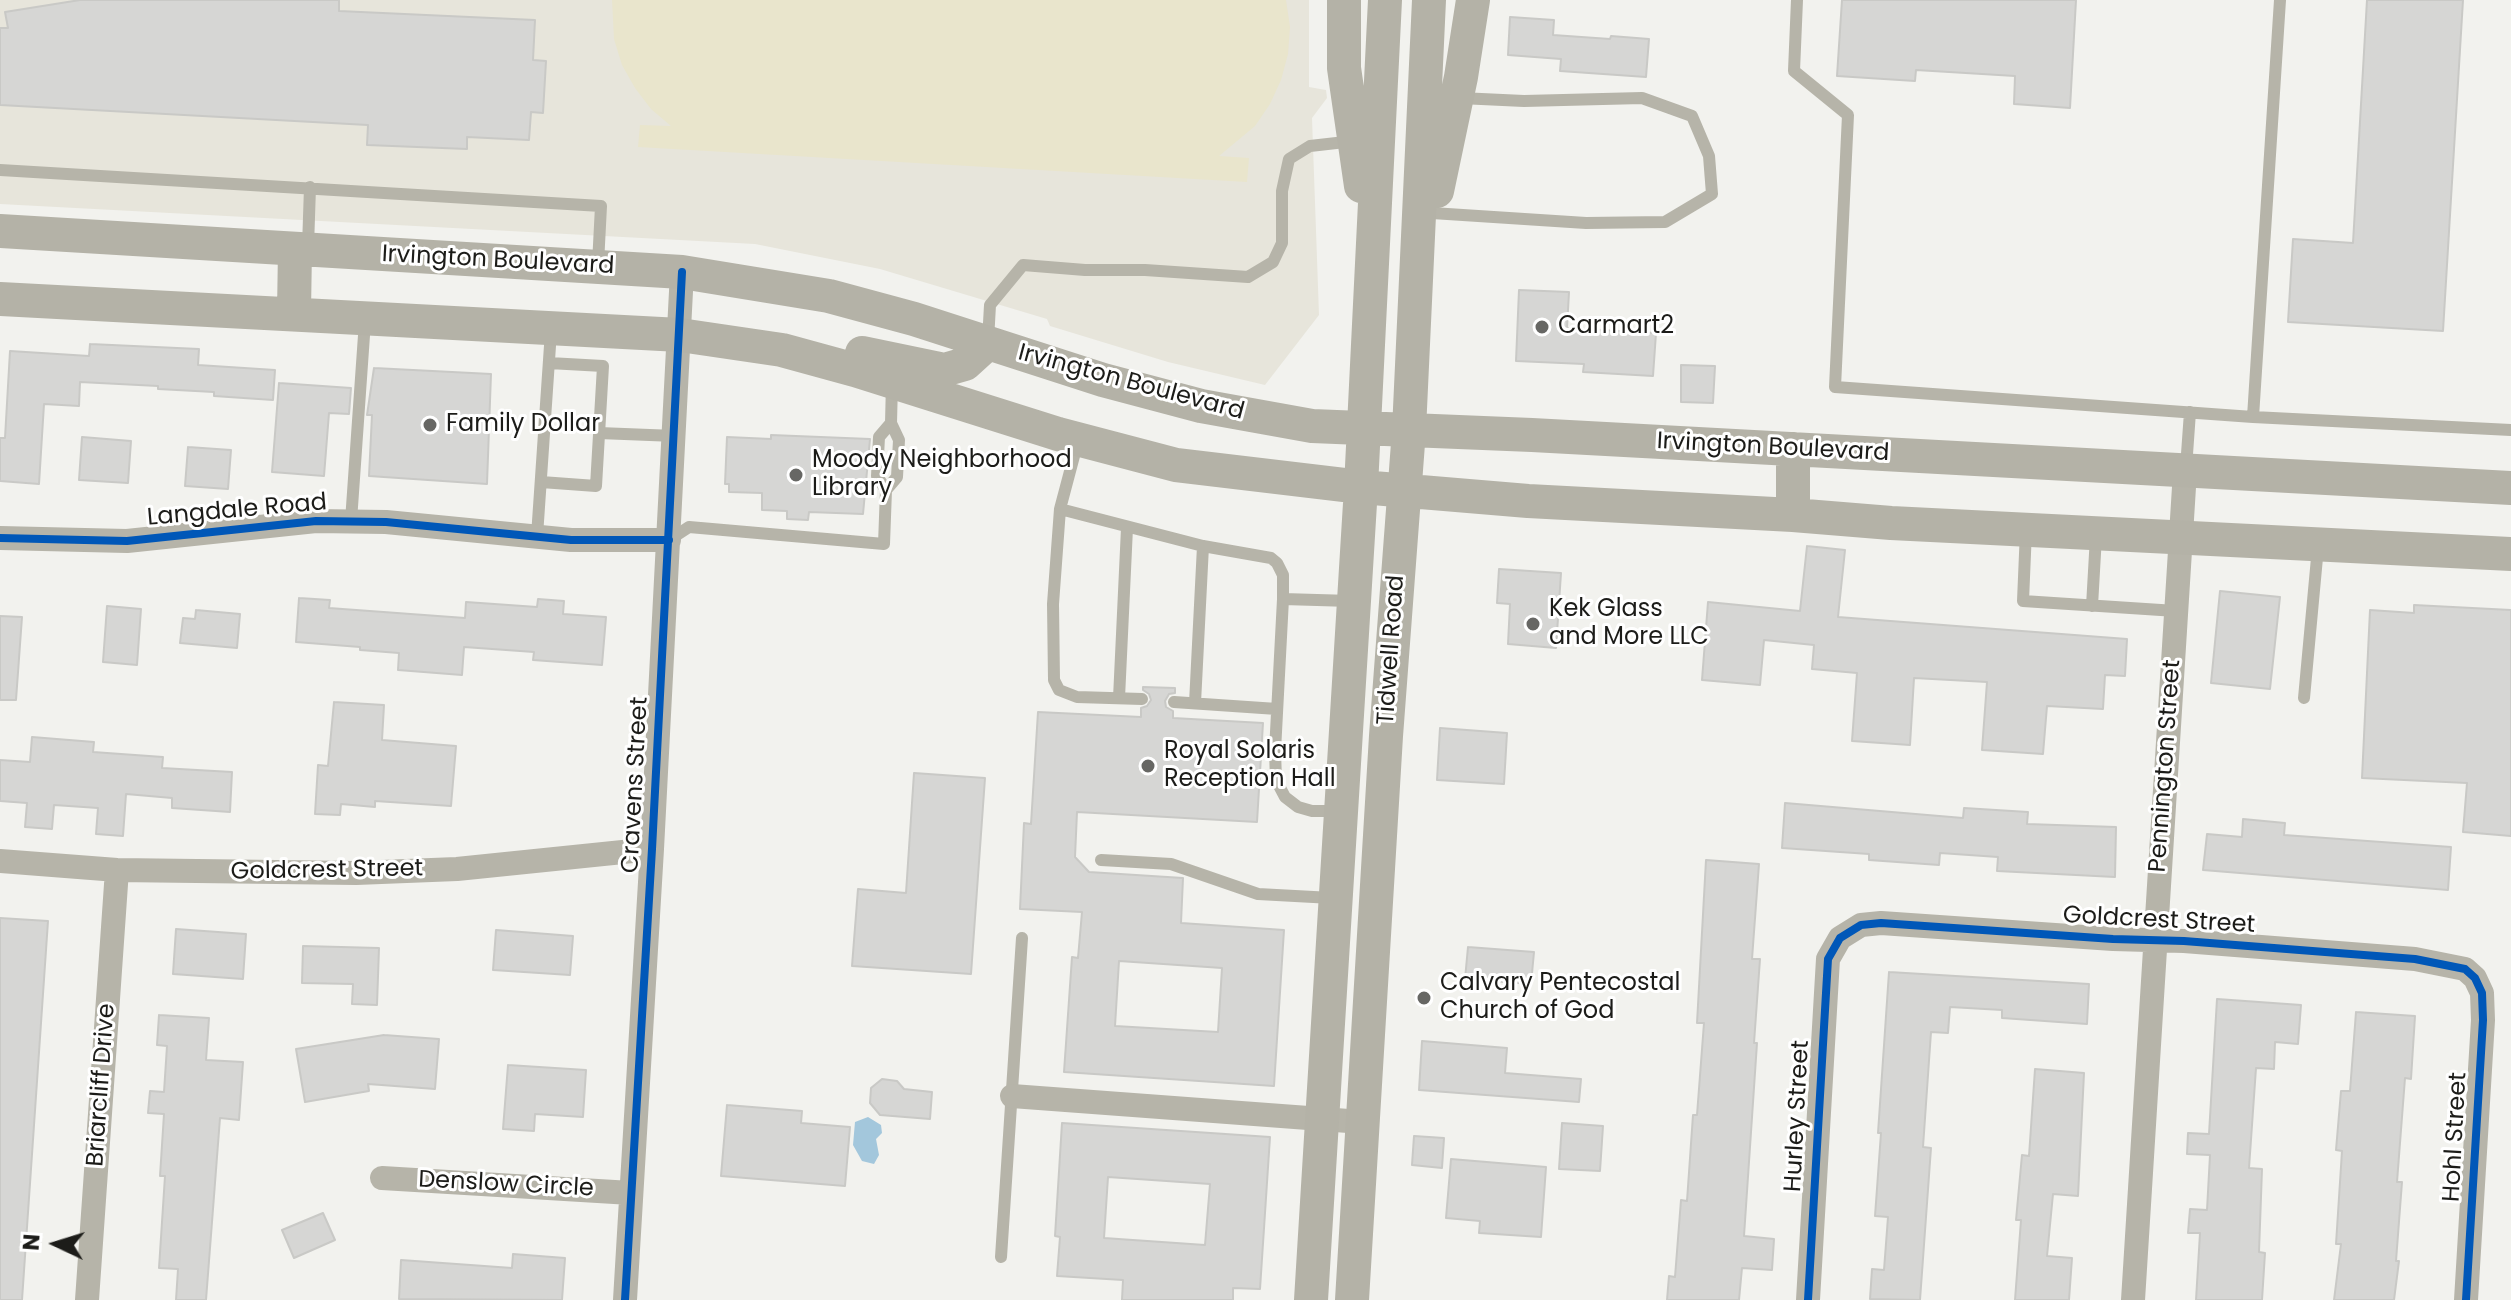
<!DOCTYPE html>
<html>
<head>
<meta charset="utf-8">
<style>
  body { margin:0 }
  #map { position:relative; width:2511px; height:1300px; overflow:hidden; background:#f2f2ee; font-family:Poppins,sans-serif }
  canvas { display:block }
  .north { position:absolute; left:16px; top:1204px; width:80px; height:80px; -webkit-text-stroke:6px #fff; paint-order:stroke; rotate:274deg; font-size:22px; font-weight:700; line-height:32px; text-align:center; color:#1c1c19 }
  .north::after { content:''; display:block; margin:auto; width:28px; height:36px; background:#1c1c19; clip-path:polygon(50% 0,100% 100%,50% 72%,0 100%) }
</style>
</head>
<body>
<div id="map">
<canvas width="2511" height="1300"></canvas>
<div class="north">N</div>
</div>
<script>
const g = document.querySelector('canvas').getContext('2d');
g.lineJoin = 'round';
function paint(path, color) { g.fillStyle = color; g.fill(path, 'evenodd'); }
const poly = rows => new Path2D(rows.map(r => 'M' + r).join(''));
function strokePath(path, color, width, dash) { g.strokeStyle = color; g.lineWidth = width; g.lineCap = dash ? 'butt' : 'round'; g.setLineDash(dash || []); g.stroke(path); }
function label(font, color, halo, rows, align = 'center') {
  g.font = font + ' Poppins,sans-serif'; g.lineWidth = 6; g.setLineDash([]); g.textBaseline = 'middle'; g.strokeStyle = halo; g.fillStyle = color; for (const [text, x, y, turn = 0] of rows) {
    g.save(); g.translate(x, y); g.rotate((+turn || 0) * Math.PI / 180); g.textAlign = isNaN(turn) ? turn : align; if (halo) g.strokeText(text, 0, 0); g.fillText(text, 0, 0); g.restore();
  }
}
paint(poly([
  [0,0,1309,0,1309,87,1326,90,1327,98,1312,118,1319,315,1265,385,1168,362,1050,326,1047,319,880,269,755,244,0,204]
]), '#e7e5db');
paint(poly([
  [612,0,1286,0,1290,27,1288,54,1281,80,1270,104,1255,126,1219,156,1249,158,1247,182,638,147,640,125,671,126,651,109,635,88,622,65,614,39]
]), '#e9e5cc');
paint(poly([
  [868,1117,881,1125,882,1133,876,1139,879,1155,874,1164,862,1161,853,1145,855,1122]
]), '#a3c7dc');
const building = poly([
  [80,0,339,0,339,11,535,20,533,60,546,61,543,113,531,112,529,140,467,137,467,149,367,145,368,125,0,105,0,28,8,28,5,12,80,0],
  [1842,0,2076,0,2070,108,2014,104,2015,76,1916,70,1915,81,1837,76,1842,0],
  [2367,0,2463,0,2443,331,2288,322,2293,239,2353,243,2367,0],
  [1510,17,1554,20,1553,35,1610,39,1611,36,1649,39,1646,77,1560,71,1561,59,1508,55,1510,17],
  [1519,290,1569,292,1567,328,1656,333,1653,376,1583,372,1584,364,1516,361,1519,290],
  [90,344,199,349,198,365,275,370,273,400,214,396,214,392,158,389,158,386,80,382,79,406,44,404,39,484,0,481,0,438,5,438,10,351,89,356,90,344],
  [1681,365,1715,366,1713,403,1681,402,1681,365],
  [374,368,491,374,487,484,369,476,372,415,367,415,374,368],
  [279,383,351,388,349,414,329,413,324,476,272,472,279,383],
  [771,435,870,439,863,514,809,512,808,520,787,519,787,511,762,510,762,493,729,492,729,484,725,484,727,437,771,439,771,435],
  [82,437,131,441,128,483,79,480,82,437],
  [188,447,231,450,228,489,185,486,188,447],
  [1807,546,1845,550,1838,617,2127,639,2125,676,2105,675,2103,709,2047,706,2043,754,1982,750,1987,682,1914,678,1910,745,1852,741,1857,673,1812,669,1814,645,1764,640,1760,685,1702,680,1708,602,1800,611,1807,546],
  [1499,569,1561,573,1556,648,1508,644,1510,604,1497,603,1499,569],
  [2220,591,2280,597,2270,689,2211,683,2220,591],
  [299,598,330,600,329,608,465,618,466,602,537,607,538,599,564,601,563,614,606,617,602,665,533,660,534,652,464,647,462,675,398,670,399,653,360,650,360,647,296,642,299,598],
  [2414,605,2511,610,2511,836,2463,832,2467,783,2362,778,2370,610,2414,613,2414,605],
  [107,606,141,609,137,665,103,662,107,606],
  [196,610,240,614,237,648,180,643,183,618,195,619,196,610],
  [0,616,22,617,16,700,0,700,0,616],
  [1143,687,1175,688,1175,693,1169,694,1165,701,1166,707,1173,711,1173,718,1263,723,1257,822,1077,812,1075,857,1089,872,1183,878,1181,923,1284,930,1274,1086,1064,1072,1072,957,1078,958,1082,912,1020,909,1024,823,1031,824,1038,712,1141,717,1141,708,1147,706,1151,700,1149,694,1143,690,1143,687],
  [1119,961,1222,968,1218,1032,1115,1026,1119,961],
  [334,702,384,705,382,740,456,746,451,806,375,801,375,807,341,804,340,815,315,814,318,765,328,766,334,702],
  [1440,728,1507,733,1504,784,1437,780,1440,728],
  [32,737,94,742,93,752,163,757,162,768,232,772,230,812,172,808,172,798,126,794,123,836,96,834,98,808,54,805,52,829,25,827,27,803,0,801,0,760,30,762,32,737],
  [914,773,985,778,971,974,852,966,858,889,906,893,914,773],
  [1785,803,1963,818,1964,808,2028,812,2027,824,2116,827,2115,877,1997,871,1998,857,1940,853,1939,865,1869,860,1869,854,1782,848,1785,803],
  [2243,819,2285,823,2284,835,2451,847,2448,890,2203,870,2207,834,2242,837,2243,819],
  [1706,860,1759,864,1752,959,1760,959,1754,1043,1757,1043,1744,1236,1774,1239,1772,1270,1742,1268,1739,1300,1667,1300,1669,1276,1675,1277,1681,1200,1687,1201,1693,1115,1697,1115,1704,1023,1697,1023,1706,860],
  [0,918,48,921,22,1300,0,1300,0,918],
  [176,929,246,934,243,979,173,974,176,929],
  [496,930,573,936,570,975,493,970,496,930],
  [303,946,379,948,377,1005,352,1004,353,984,302,983,303,946],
  [1468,947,1534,952,1531,984,1465,979,1468,947],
  [1889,972,2089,984,2087,1024,2002,1018,2002,1010,1950,1007,1948,1033,1931,1032,1923,1147,1931,1148,1920,1300,1870,1299,1872,1269,1884,1270,1888,1217,1875,1216,1881,1133,1878,1133,1889,972],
  [2217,999,2301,1005,2298,1044,2275,1042,2274,1069,2256,1068,2249,1168,2262,1169,2259,1252,2265,1253,2262,1300,2196,1300,2200,1233,2188,1233,2190,1209,2207,1210,2210,1155,2187,1154,2188,1133,2209,1134,2217,999],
  [2356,1012,2415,1016,2411,1079,2405,1078,2397,1182,2402,1182,2396,1261,2399,1261,2394,1300,2334,1300,2341,1244,2336,1244,2342,1151,2336,1150,2341,1091,2350,1091,2356,1012],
  [159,1015,209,1018,206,1060,243,1062,239,1120,220,1118,206,1300,176,1300,178,1269,159,1268,165,1176,160,1176,164,1114,148,1113,150,1091,164,1092,167,1046,157,1045,159,1015],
  [384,1035,439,1039,435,1089,368,1084,369,1091,305,1102,296,1049,384,1035],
  [1422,1041,1507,1048,1505,1073,1581,1079,1579,1102,1419,1090,1422,1041],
  [508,1065,586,1070,583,1117,535,1114,534,1131,503,1129,508,1065],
  [2035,1069,2084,1073,2078,1196,2053,1194,2047,1256,2072,1258,2069,1300,2015,1300,2021,1220,2016,1220,2022,1155,2029,1156,2035,1069],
  [882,1079,897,1081,904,1089,932,1092,930,1119,880,1115,870,1103,871,1088,882,1079],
  [727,1105,802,1111,801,1123,850,1127,845,1186,721,1176,727,1105],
  [1062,1123,1270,1137,1260,1289,1233,1288,1233,1300,1122,1300,1123,1280,1057,1276,1060,1237,1055,1236,1062,1123],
  [1108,1177,1210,1184,1205,1245,1104,1238,1108,1177],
  [1562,1123,1603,1126,1600,1171,1559,1169,1562,1123],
  [1414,1136,1444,1138,1442,1168,1412,1165,1414,1136],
  [1451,1159,1546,1167,1541,1237,1479,1233,1480,1221,1446,1218,1451,1159],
  [323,1213,335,1240,294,1258,282,1230,323,1213],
  [513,1254,565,1258,562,1300,399,1299,401,1260,512,1268,513,1254]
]);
paint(building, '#d6d6d4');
strokePath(building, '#c9c9c6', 2);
strokePath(poly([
  [1797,0,1794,71,1848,115,1835,387,2253,417,2280,0],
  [0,170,601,206,598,264],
  [1432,213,1586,223,1665,222,1712,194,1709,156,1692,116,1642,98,1524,101,1460,98],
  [308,247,310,187],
  [988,341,990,305,1023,265,1085,270,1145,270,1248,277,1273,262,1282,243,1282,191,1289,159,1310,146,1354,141],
  [2253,417,2511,430],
  [599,433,675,436],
  [1078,441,1060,509,1203,546,1271,558,1277,563,1283,575,1283,599],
  [2186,468,2190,412],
  [541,482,596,486,603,366,549,363],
  [886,490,897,477,899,440,891,423,892,383],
  [1060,509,1053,604,1054,680,1059,690,1077,697,1142,699],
  [351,521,365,321],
  [2026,530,2023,601,2176,611],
  [537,536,551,331],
  [669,540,689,527,884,544,886,490,877,476,879,437,891,423],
  [2092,606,2096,536],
  [1119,698,1127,528],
  [2304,698,2318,547],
  [1174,702,1277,709],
  [1195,703,1203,546],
  [1337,811,1312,811,1298,807,1285,797,1276,780,1275,751,1283,599,1351,601],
  [1101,860,1171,864,1258,894,1332,898],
  [1001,1257,1022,938]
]), '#b6b4a9', 12);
strokePath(poly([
  [0,538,127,541,316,521,386,522,571,540,669,540],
  [0,861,117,870,356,873,457,869,652,849],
  [1012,1096,1362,1122],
  [382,1178,631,1193],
  [87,1300,117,870],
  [625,1300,652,849,682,272],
  [1808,1300,1828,959,1840,938,1861,925,1881,923,2113,939,2184,941,2415,959,2465,969,2475,978,2482,993,2483,1020,2466,1300],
  [2133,1300,2185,471]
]), '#b6b4a9', 24);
strokePath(poly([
  [1344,0,1344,68,1361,186],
  [1437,191,1461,77,1473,0],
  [0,231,682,272,829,296,914,319,1103,380,1201,406,1312,426,1532,435,2511,488],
  [0,299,680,335,782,350,855,370,1058,434,1176,465,1361,487,1528,501,1793,515,1891,523,2511,554],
  [294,312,295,249],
  [862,353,944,370,965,364,987,344],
  [1793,515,1793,449],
  [1311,1300,1361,487,1385,0],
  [1352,1300,1386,736,1409,430,1429,0]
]), '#b4b2a7', 34);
strokePath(poly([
  [0,538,127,541,316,521,386,522,571,540,669,540],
  [625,1300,652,849,682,272],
  [1808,1300,1828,959,1840,938,1861,925,1881,923,2113,939,2184,941,2415,959,2465,969,2475,978,2482,993,2483,1020,2466,1300]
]), '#0057b8', 8);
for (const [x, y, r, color] of [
  [1542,327,8,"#676764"],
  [430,425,8,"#676764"],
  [796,475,8,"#676764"],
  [1533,624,8,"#676764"],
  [1148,766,8,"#676764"],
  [1424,998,8,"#676764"]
]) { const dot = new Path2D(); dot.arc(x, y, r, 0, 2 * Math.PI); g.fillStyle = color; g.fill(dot); strokePath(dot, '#fff', 3); }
label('24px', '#1c1c19', '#fff', [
  ["Irvington Boulevard",498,261,3],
  ["Irvington Boulevard",1131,383,15],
  ["Irvington Boulevard",1773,448,3],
  ["Langdale Road",237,511,-5],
  ["Tidwell Road",1392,650,-86],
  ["Pennington Street",2166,766,-86],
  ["Cravens Street",636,785,-87],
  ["Goldcrest Street",327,871,-1],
  ["Goldcrest Street",2159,921,3],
  ["Briarcliff Drive",102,1085,-86],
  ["Hurley Street",1798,1116,-87],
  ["Hohl Street",2456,1137,-87],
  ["Denslow Circle",506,1185,3]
]);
label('24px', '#1c1c19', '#fff', [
  ["Carmart2",1558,327],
  ["Family Dollar",446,425],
  ["Moody Neighborhood",812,461],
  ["Library",812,489],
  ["Kek Glass",1549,610],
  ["and More LLC",1549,638],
  ["Royal Solaris",1164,752],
  ["Reception Hall",1164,780],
  ["Calvary Pentecostal",1440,984],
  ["Church of God",1440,1012]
], 'left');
</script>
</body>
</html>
